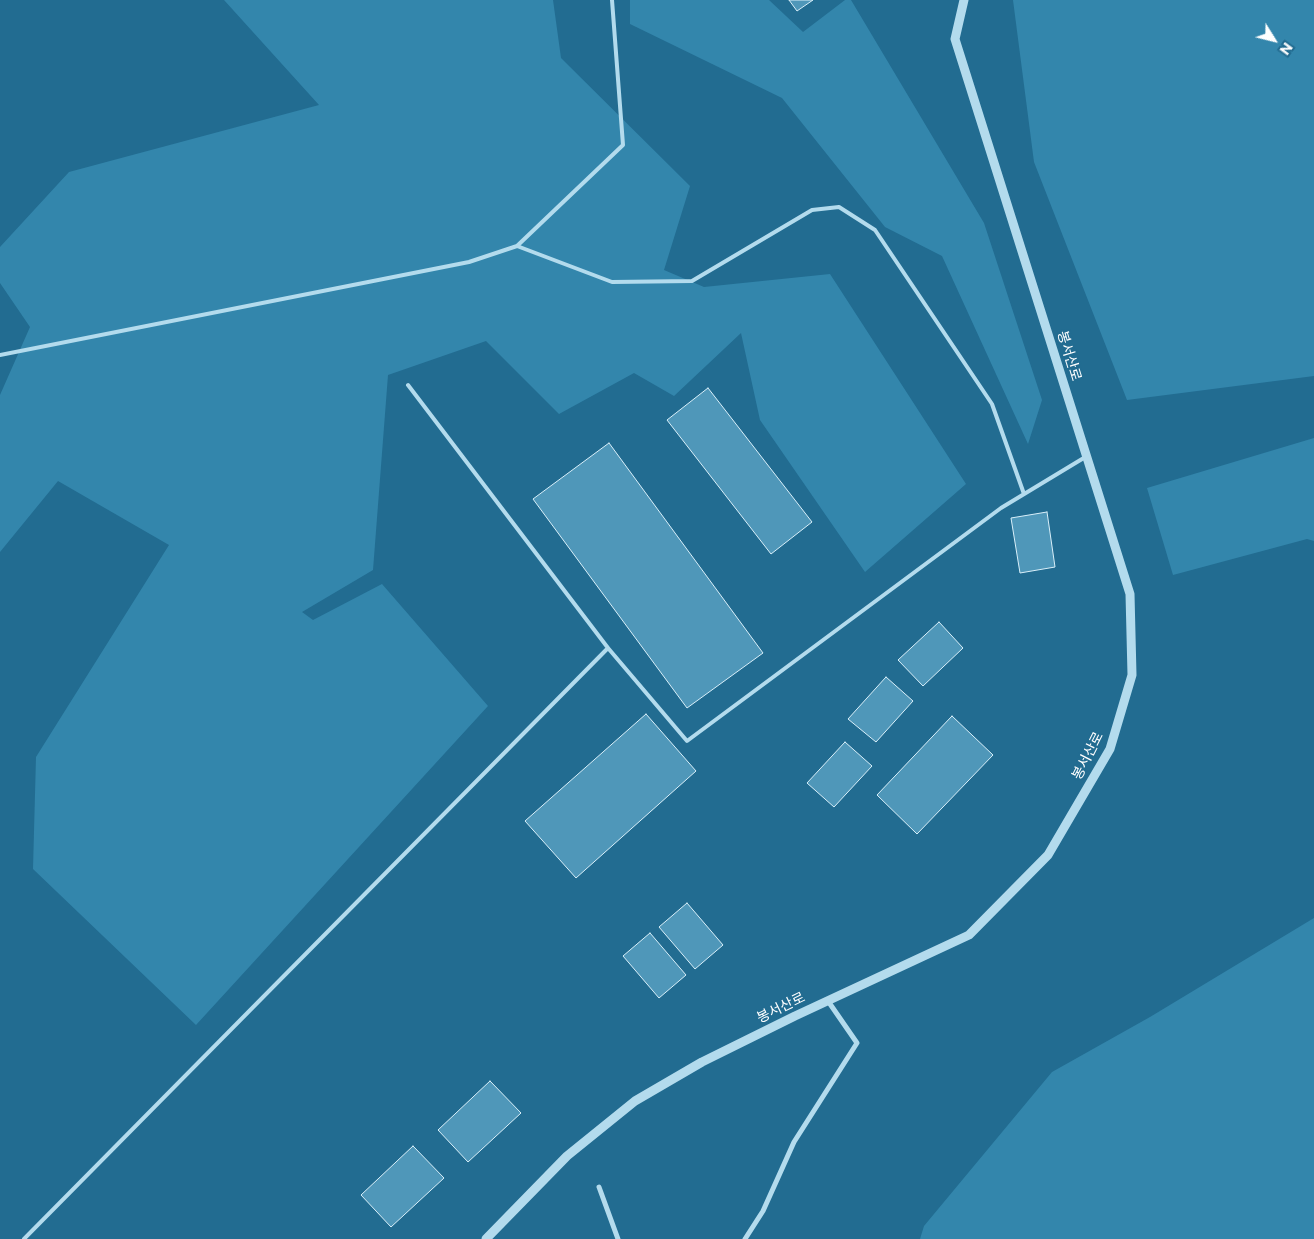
<!DOCTYPE html>
<html>
<head>
<meta charset="utf-8">
<style>
  body { margin:0 }
  #map { position:relative; width:1314px; height:1239px; overflow:hidden; background:#226c91; font-family:Montserrat,sans-serif }
  canvas { display:block }
  .north { position:absolute; left:1249px; top:15px; width:50px; height:50px; -webkit-text-stroke:4px #226c91; paint-order:stroke; rotate:126deg; font-size:14px; font-weight:700; line-height:20px; text-align:center; color:#fff }
  .north::after { content:''; display:block; margin:auto; width:18px; height:22px; background:#fff; clip-path:polygon(50% 0,100% 100%,50% 72%,0 100%) }
</style>
</head>
<body>
<div id="map">
<canvas width="1314" height="1239"></canvas>
<div class="north">N</div>
</div>
<script>
const g = document.querySelector('canvas').getContext('2d');
g.lineJoin = 'round';
function paint(path, color) { g.fillStyle = color; g.fill(path, 'evenodd'); }
const poly = rows => new Path2D(rows.map(r => 'M' + r).join(''));
function strokePath(path, color, width, dash) { g.strokeStyle = color; g.lineWidth = width; g.lineCap = dash ? 'butt' : 'round'; g.setLineDash(dash || []); g.stroke(path); }
function label(font, color, halo, rows, align = 'center') {
  g.font = font + ' Montserrat,"Noto Sans KR",sans-serif'; g.lineWidth = 4; g.setLineDash([]); g.textBaseline = 'middle'; g.strokeStyle = halo; g.fillStyle = color; for (const [text, x, y, turn = 0] of rows) {
    g.save(); g.translate(x, y); g.rotate((+turn || 0) * Math.PI / 180); g.textAlign = isNaN(turn) ? turn : align; if (halo) g.strokeText(text, 0, 0); g.fillText(text, 0, 0); g.restore();
  }
}
paint(poly([
  [224,0,553,0,561,58,690,186,664,270,704,287,830,274,966,484,865,572,760,420,741,333,674,396,634,373,559,414,486,341,388,375,373,570,302,612,313,620,382,584,488,706,196,1025,33,869,36,757,169,545,58,481,0,552,0,395,30,327,0,283,0,247,69,172,319,105],
  [630,0,769,0,803,32,845,0,851,0,984,223,1042,400,1028,444,942,256,885,227,782,98,630,24],
  [1013,0,1314,0,1314,376,1127,400,1034,162],
  [1314,438,1314,541,1307,539,1173,575,1147,488],
  [1314,918,1314,1239,920,1239,924,1226,1052,1072,1150,1017]
]), '#3386ac');
const building = poly([
  [789,0,813,0,797,11,789,0],
  [708,388,812,522,771,554,667,420,708,388],
  [609,443,763,653,687,708,533,499,609,443],
  [1047,512,1055,567,1020,573,1011,518,1047,512],
  [939,622,963,648,923,686,898,660,939,622],
  [886,677,913,701,876,742,848,719,886,677],
  [646,714,696,771,576,878,525,821,646,714],
  [952,716,993,755,917,834,877,795,952,716],
  [845,742,872,766,834,807,807,783,845,742],
  [687,903,723,945,695,969,659,927,687,903],
  [650,933,686,975,659,998,623,956,650,933],
  [490,1081,521,1113,468,1162,438,1130,490,1081],
  [413,1146,444,1178,391,1227,361,1195,413,1146]
]);
paint(building, '#4f97b9');
strokePath(building, '#d9eff9', 1);
strokePath(poly([
  [517,246,612,282,692,281,812,210,839,207,875,230,992,404,1024,494],
  [0,355,469,262,517,246,623,145,612,0],
  [608,648,687,741,1001,508,1087,456],
  [24,1239,608,648,408,385]
]), '#b3dbed', 4);
strokePath(poly([
  [599,1187,618,1239],
  [745,1239,763,1211,794,1142,857,1043,828,1001]
]), '#b3dbed', 5);
strokePath(poly([
  [486,1239,567,1156,635,1101,702,1062,795,1016,969,935,1048,855,1110,749,1132,675,1130,594,955,39,964,0]
]), '#b3dbed', 9);
label('14px', '#fff', '#226c91', [
  ["봉서산로",1069,356,73],
  ["봉서산로",1088,756,-63],
  ["봉서산로",781,1008,-26]
]);
</script>
</body>
</html>
